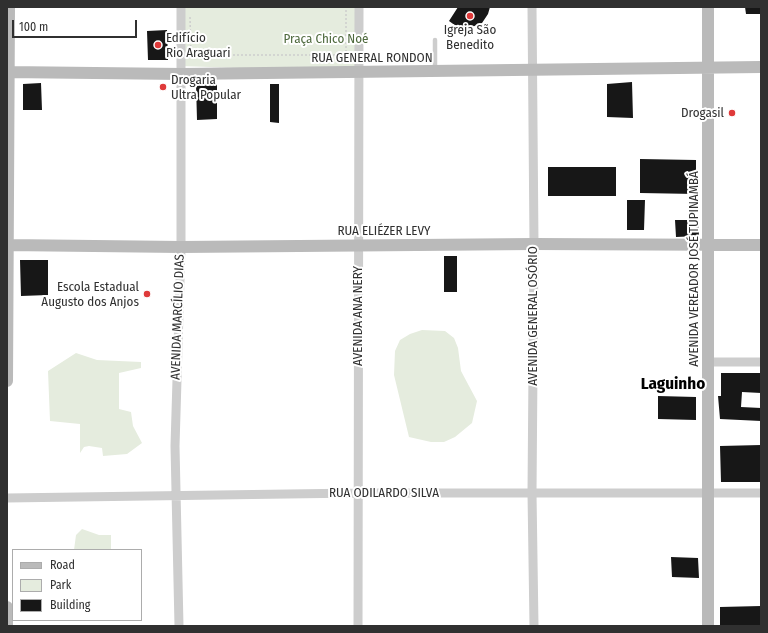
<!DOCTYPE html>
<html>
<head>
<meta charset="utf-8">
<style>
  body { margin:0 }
  #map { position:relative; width:768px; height:633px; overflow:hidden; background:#fff; font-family:"Fira Sans Condensed",sans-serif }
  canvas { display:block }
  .frame { position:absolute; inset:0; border:8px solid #303030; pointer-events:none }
  .legend { position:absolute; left:12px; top:549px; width:130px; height:72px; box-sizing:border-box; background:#fff; border:1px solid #acacac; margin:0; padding:5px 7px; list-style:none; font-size:12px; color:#303030 }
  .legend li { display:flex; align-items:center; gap:8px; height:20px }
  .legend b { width:20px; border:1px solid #acacac }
  .scale { position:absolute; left:12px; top:20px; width:125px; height:18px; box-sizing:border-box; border:2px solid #303030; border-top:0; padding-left:5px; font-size:12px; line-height:14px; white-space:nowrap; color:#303030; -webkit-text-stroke:3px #fff; paint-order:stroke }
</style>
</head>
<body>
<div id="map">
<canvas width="768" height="633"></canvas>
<div class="frame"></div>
<ul class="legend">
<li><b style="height:5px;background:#bababa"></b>Road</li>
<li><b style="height:11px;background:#e5ecde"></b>Park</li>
<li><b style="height:11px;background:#171717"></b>Building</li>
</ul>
<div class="scale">100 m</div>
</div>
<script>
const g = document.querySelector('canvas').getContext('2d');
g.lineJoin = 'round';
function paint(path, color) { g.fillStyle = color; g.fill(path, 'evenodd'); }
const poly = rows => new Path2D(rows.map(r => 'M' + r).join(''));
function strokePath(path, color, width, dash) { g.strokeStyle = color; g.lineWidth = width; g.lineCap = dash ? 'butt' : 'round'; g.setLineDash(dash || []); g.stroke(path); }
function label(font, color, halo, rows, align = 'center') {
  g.font = font + ' "Fira Sans Condensed",sans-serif'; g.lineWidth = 4; g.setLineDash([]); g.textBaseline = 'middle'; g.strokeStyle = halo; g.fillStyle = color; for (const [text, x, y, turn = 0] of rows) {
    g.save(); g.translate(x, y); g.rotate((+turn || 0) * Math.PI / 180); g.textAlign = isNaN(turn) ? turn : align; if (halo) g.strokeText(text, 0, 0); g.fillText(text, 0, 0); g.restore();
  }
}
paint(poly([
  [179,7,359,7,359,72,180,66],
  [422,330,445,331,454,338,458,348,461,371,477,401,472,423,455,437,444,442,431,442,409,437,394,375,395,351,400,340,410,334],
  [76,353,97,360,141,362,141,368,119,373,119,409,131,412,133,426,142,443,127,454,103,456,102,448,89,446,84,447,80,453,80,424,50,421,48,371],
  [82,529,99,535,111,535,111,550,74,550,76,535]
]), '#e5ecde');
paint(poly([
  [458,7,490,7,488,14,482,23,467,29,456,26,449,21],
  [745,7,761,7,761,14,746,14],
  [167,30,168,60,148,60,147,31],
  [632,82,633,118,607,117,607,84],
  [41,83,42,110,23,110,23,84],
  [217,83,217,119,197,120,196,84],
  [270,84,279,84,279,123,270,122],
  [640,159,696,160,696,194,640,193],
  [548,167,616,167,616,196,548,196],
  [627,200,645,200,644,230,627,230],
  [675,220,698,220,699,236,676,237],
  [444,256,457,256,457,292,444,292],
  [20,260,48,260,48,295,21,296],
  [721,373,761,373,761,393,742,392,741,407,761,408,761,421,720,419,718,396,721,396],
  [658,396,696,397,696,420,658,419],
  [761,445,761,482,721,482,720,446],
  [671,557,698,558,699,578,672,577],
  [761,606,761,626,720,626,720,607]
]), '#171717');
strokePath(poly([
  [190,17,191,55,346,55,346,7]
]), '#cdcdcd', 1.5, [2, 2]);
strokePath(poly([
  [435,40,435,70]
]), '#cdcdcd', 4.5);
strokePath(poly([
  [532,7,534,244,532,493,534,626],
  [708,362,761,362],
  [7,498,358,493,761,493],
  [179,626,175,446,181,247,181,7],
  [358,626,359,7]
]), '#cdcdcd', 9);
strokePath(poly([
  [708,7,708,626],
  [7,72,182,74,761,67],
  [7,245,181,247,534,244,761,245],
  [7,381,9,7],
  [7,607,7,626]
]), '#bababa', 12);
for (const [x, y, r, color] of [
  [470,16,4,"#df3a3a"],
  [158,45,4,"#df3a3a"],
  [163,87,4,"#df3a3a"],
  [732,113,4,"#df3a3a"],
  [147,294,4,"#df3a3a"]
]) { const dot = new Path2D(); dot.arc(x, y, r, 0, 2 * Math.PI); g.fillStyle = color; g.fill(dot); strokePath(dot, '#fff', 1.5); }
label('13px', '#303030', '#fff', [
  ["Igreja São",470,30,"center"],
  ["Benedito",470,45,"center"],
  ["Edifício",166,38],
  ["Rio Araguari",166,53],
  ["Drogaria",171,80],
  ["Ultra Popular",171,95],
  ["Drogasil",724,113,"right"],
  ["Escola Estadual",139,287,"right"],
  ["Augusto dos Anjos",139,302,"right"]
], 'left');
label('13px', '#4f6a3e', '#fff', [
  ["Praça Chico Noé",326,39]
]);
label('13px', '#303030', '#fff', [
  ["RUA GENERAL RONDON",372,58],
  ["RUA ELIÉZER LEVY",384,231],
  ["AVENIDA VEREADOR JOSÉ TUPINAMBÁ",694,269,-90],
  ["AVENIDA ANA NERY",358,316,-90],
  ["AVENIDA GENERAL OSÓRIO",533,316,-90],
  ["AVENIDA MARCÍLIO DIAS",178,317,-88],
  ["RUA ODILARDO SILVA",384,493]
]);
label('bold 17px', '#000', '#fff', [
  ["Laguinho",673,384]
]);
</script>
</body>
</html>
